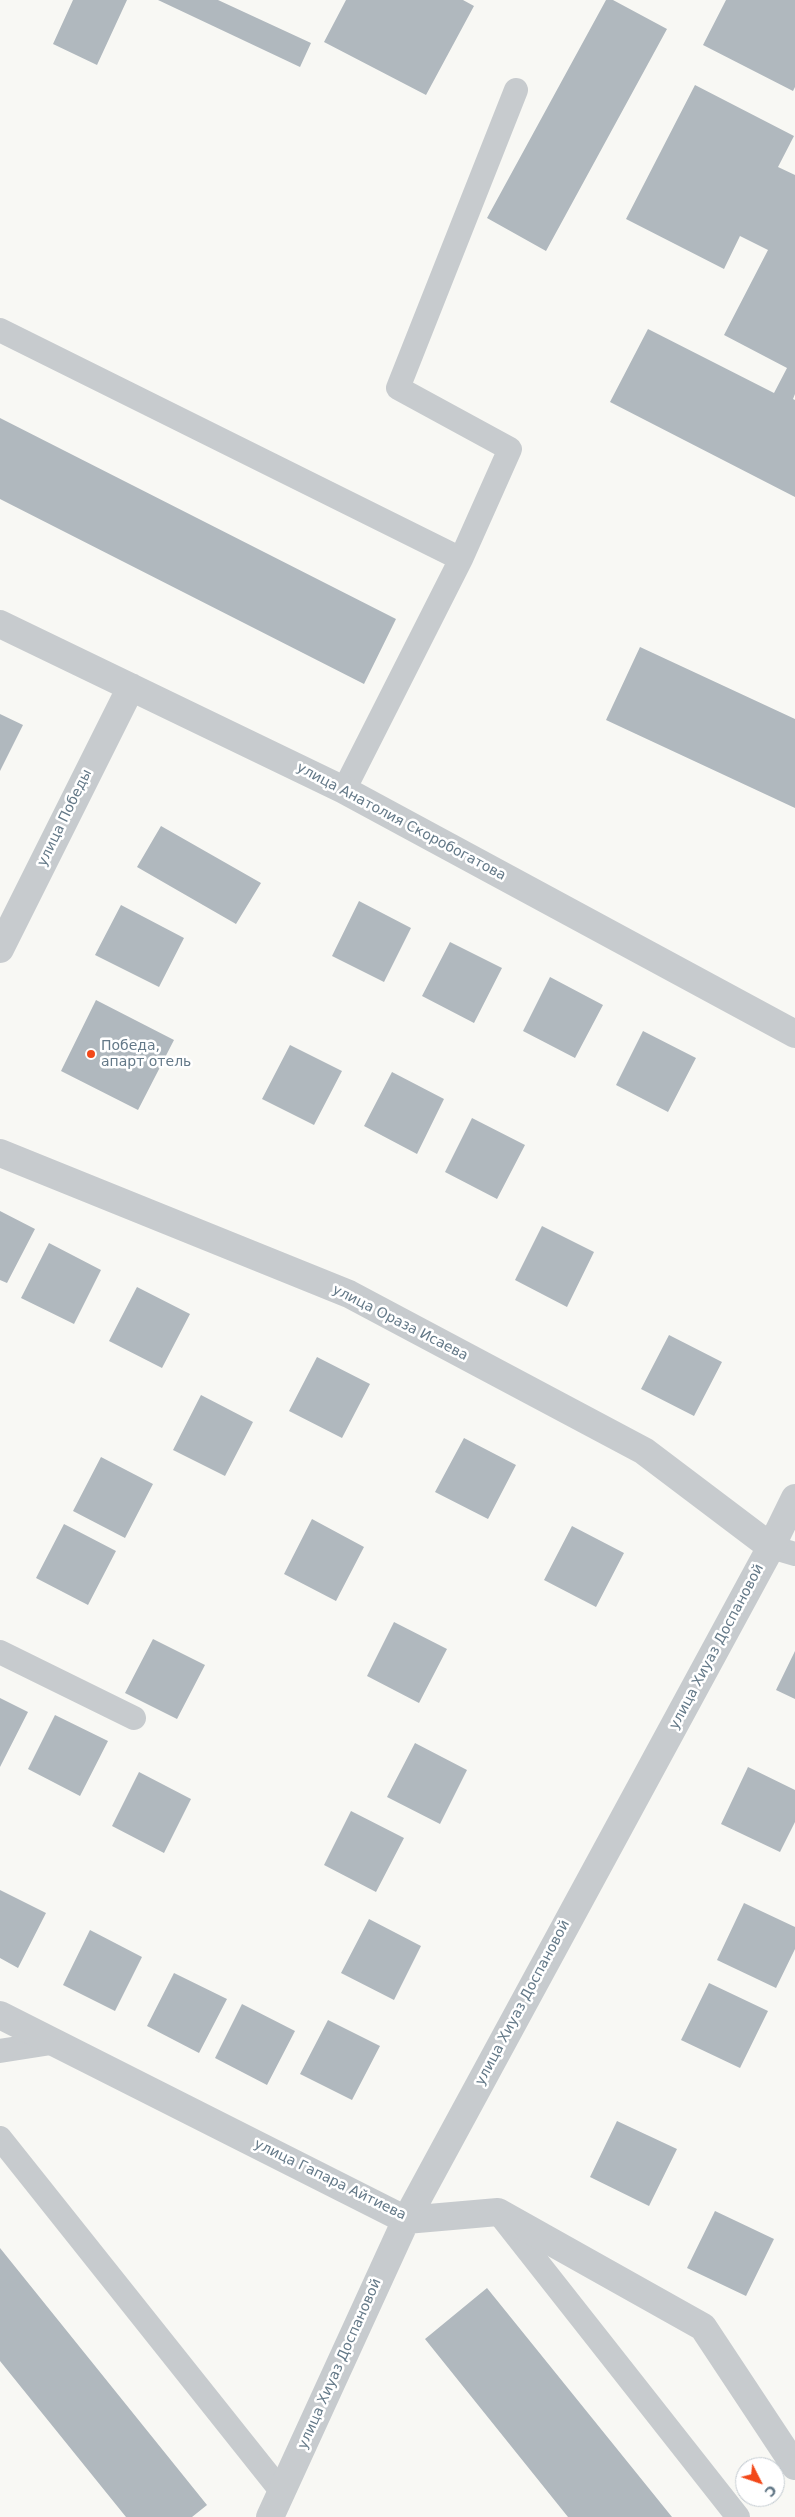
<!DOCTYPE html>
<html>
<head>
<meta charset="utf-8">
<style>
  body { margin:0 }
  #map { position:relative; width:795px; height:2517px; overflow:hidden; background:#f8f8f4; font-family:"DejaVu Sans",sans-serif }
  canvas { display:block }
  .north { position:absolute; left:735px; top:2457px; width:50px; height:50px; box-sizing:border-box; background:#fff; border:1px solid #c1c9cf; border-radius:50%; rotate:131deg; font-size:14px; font-weight:700; line-height:20px; text-align:center; color:#647988 }
  .north::after { content:''; display:block; margin:auto; width:18px; height:22px; background:#f24819; clip-path:polygon(50% 0,100% 100%,50% 72%,0 100%) }
</style>
</head>
<body>
<div id="map">
<canvas width="795" height="2517"></canvas>
<div class="north">С</div>
</div>
<script>
const g = document.querySelector('canvas').getContext('2d');
g.lineJoin = 'round';
function paint(path, color) { g.fillStyle = color; g.fill(path, 'evenodd'); }
const poly = rows => new Path2D(rows.map(r => 'M' + r).join(''));
function strokePath(path, color, width, dash) { g.strokeStyle = color; g.lineWidth = width; g.lineCap = dash ? 'butt' : 'round'; g.setLineDash(dash || []); g.stroke(path); }
function label(font, color, halo, rows, align = 'center') {
  g.font = font + ' "DejaVu Sans",sans-serif'; g.lineWidth = 5; g.setLineDash([]); g.textBaseline = 'middle'; g.strokeStyle = halo; g.fillStyle = color; for (const [text, x, y, turn = 0] of rows) {
    g.save(); g.translate(x, y); g.rotate((+turn || 0) * Math.PI / 180); g.textAlign = isNaN(turn) ? turn : align; if (halo) g.strokeText(text, 0, 0); g.fillText(text, 0, 0); g.restore();
  }
}
paint(poly([
  [73,0,127,0,97,65,53,44],
  [158,0,218,0,311,43,300,67],
  [346,0,463,0,474,6,426,95,324,42],
  [606,0,613,0,667,29,546,251,487,218],
  [726,0,795,0,795,87,793,91,703,45],
  [695,85,794,136,778,167,795,175,795,394,793,399,795,400,795,497,610,402,648,329,774,393,787,368,724,335,768,250,740,236,724,269,626,219],
  [0,418,396,619,364,684,0,499],
  [640,647,795,719,795,808,606,720],
  [0,714,23,725,0,771],
  [161,826,261,883,236,924,137,867],
  [359,901,411,928,384,982,332,956],
  [121,905,184,938,159,987,95,955],
  [450,942,502,968,474,1023,422,996],
  [550,977,603,1005,575,1058,523,1031],
  [96,1000,174,1040,138,1110,61,1071],
  [643,1031,696,1058,668,1112,616,1085],
  [290,1045,342,1071,314,1125,262,1099],
  [392,1072,444,1099,417,1154,364,1126],
  [472,1118,525,1145,497,1199,445,1172],
  [0,1211,35,1229,7,1283,0,1280],
  [542,1226,594,1252,567,1307,515,1280],
  [49,1243,101,1270,74,1324,21,1298],
  [137,1287,190,1314,162,1368,109,1341],
  [669,1335,722,1362,694,1416,641,1389],
  [317,1357,370,1384,342,1438,289,1411],
  [201,1395,253,1422,225,1476,173,1450],
  [464,1438,516,1465,488,1519,435,1492],
  [101,1457,153,1484,125,1538,73,1511],
  [312,1519,364,1547,336,1601,284,1574],
  [64,1524,116,1551,88,1605,36,1578],
  [572,1526,624,1553,596,1607,544,1580],
  [394,1622,447,1649,419,1703,367,1676],
  [153,1639,205,1665,177,1719,125,1693],
  [795,1651,795,1699,776,1690],
  [0,1698,28,1712,0,1767],
  [55,1715,108,1741,80,1796,28,1769],
  [415,1743,467,1770,440,1824,387,1797],
  [748,1767,795,1790,795,1822,780,1852,721,1824],
  [139,1772,191,1799,164,1853,112,1826],
  [351,1811,404,1838,376,1892,324,1865],
  [0,1890,46,1913,18,1968,0,1958],
  [744,1903,795,1927,795,1949,776,1988,717,1960],
  [369,1919,421,1946,394,2000,341,1973],
  [90,1930,142,1957,115,2011,63,1985],
  [174,1973,227,1999,199,2053,147,2026],
  [709,1983,768,2011,740,2068,681,2040],
  [242,2004,295,2031,267,2085,215,2058],
  [328,2020,380,2046,352,2100,300,2074],
  [617,2121,677,2149,649,2206,590,2177],
  [715,2211,774,2239,746,2296,687,2268],
  [0,2248,207,2505,192,2517,126,2517,0,2361],
  [487,2288,672,2517,568,2517,425,2339]
]), '#b0b8be');
strokePath(poly([
  [0,330,461,559,344,790],
  [461,559,510,449,398,388,516,90],
  [771,1547,795,1554],
  [0,1652,134,1718],
  [0,2051,51,2043],
  [0,2138,282,2492],
  [501,2216,738,2517]
]), '#c7cbce', 24);
strokePath(poly([
  [0,624,344,790,795,1034],
  [0,949,131,687],
  [0,1153,349,1294,644,1451,771,1547],
  [0,2015,406,2220,498,2212,703,2327,795,2466],
  [270,2517,406,2220,771,1547,795,1498]
]), '#c7cbce', 28);
for (const [x, y, r, color] of [
  [91,1054,5,"#f24819"]
]) { const dot = new Path2D(); dot.arc(x, y, r, 0, 2 * Math.PI); g.fillStyle = color; g.fill(dot); strokePath(dot, '#fff', 2); }
label('14px', '#647988', '#fff', [
  ["улица Победы",65,818,-64],
  ["улица Анатолия Скоробогатова",401,822,28],
  ["улица Ораза Исаева",400,1323,27],
  ["улица Хиуаз Доспановой",717,1647,-62],
  ["улица Хиуаз Доспановой",523,2003,-62],
  ["улица Гапара Айтиева",330,2180,26],
  ["улица Хиуаз Доспановой",340,2364,-66]
]);
label('14px', '#647988', '#fff', [
  ["Победа,",101,1046],
  ["апарт отель",101,1062]
], 'left');
</script>
</body>
</html>
